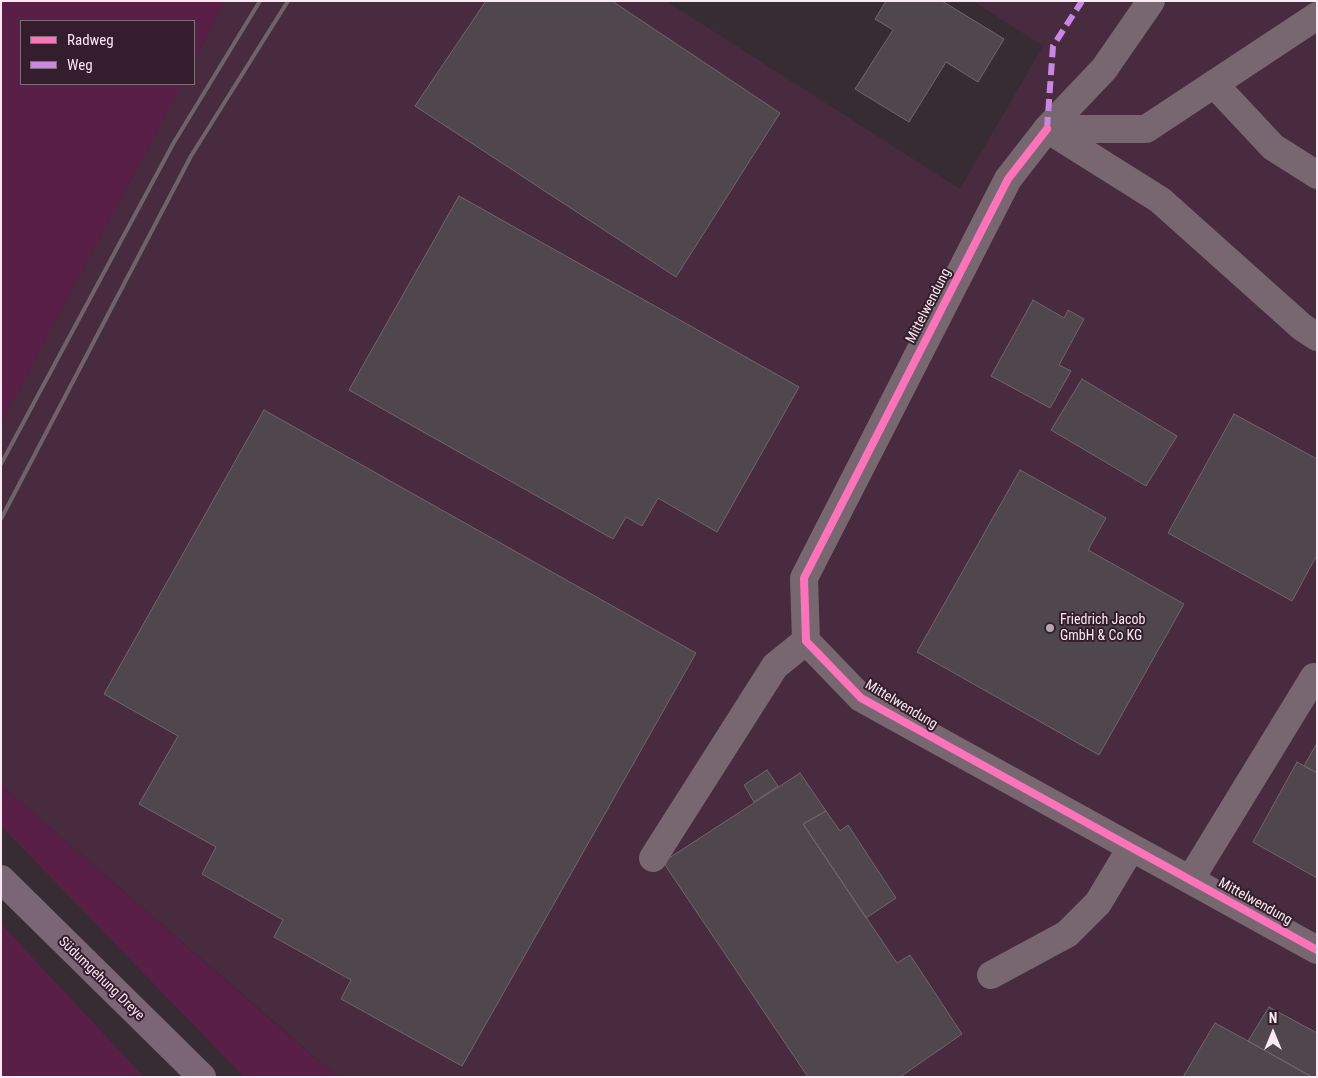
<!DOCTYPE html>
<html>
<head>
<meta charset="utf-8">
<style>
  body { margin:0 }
  #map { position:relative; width:1318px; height:1078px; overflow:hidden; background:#382c34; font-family:"Roboto Condensed",sans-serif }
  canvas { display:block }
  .frame { position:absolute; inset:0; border:2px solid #f9e9f2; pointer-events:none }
  .legend { position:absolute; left:20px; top:20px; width:175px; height:65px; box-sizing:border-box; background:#341d2c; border:1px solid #836f7b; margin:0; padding:6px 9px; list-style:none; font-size:15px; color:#f9e9f2 }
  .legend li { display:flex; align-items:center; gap:10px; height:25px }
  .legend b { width:25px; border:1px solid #836f7b }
  .north { position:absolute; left:1248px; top:1008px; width:50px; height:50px; -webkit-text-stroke:4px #341d2c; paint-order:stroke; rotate:0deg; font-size:14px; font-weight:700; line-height:20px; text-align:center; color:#f9e9f2 }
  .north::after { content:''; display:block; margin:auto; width:18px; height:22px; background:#f9e9f2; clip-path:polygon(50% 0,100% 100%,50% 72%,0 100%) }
</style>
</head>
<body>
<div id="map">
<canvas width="1318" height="1078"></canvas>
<div class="frame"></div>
<ul class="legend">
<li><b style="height:6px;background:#fb73b8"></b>Radweg</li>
<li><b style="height:6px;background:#c787e3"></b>Weg</li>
</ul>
<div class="north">N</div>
</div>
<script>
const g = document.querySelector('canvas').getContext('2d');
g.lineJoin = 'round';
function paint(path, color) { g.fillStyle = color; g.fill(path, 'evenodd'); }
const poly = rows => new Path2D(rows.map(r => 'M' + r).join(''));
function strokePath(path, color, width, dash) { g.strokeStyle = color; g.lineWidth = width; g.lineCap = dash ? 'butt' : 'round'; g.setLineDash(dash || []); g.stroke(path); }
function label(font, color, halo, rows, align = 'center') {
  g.font = font + ' "Roboto Condensed",sans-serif'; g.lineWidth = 4; g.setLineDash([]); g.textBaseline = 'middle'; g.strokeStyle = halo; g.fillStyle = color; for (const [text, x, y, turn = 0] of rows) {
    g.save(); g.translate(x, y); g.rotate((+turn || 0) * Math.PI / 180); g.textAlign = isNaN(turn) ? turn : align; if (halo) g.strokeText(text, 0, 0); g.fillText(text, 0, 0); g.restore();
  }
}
paint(poly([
  [225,1,666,1,960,189,1043,46,973,1,1317,1,1317,1077,338,1077,1,785,1,423,182,84,194,84,194,61]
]), '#482b3e');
paint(poly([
  [1,1,225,1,194,61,194,21,21,21,21,84,182,84,1,423],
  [1,785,285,1032,338,1077,244,1077,1,826],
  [1,924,144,1077,1,1077]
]), '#591f47');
const building = poly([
  [486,1,612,1,780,113,676,277,415,106,486,1],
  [886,1,942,1,1004,39,978,82,946,62,909,122,855,89,893,30,875,19,886,1],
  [459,196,799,387,717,532,658,498,642,526,626,517,613,539,349,390,459,196],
  [1033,300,1064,318,1068,310,1084,319,1059,365,1071,371,1050,408,991,376,1033,300],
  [1082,379,1177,436,1146,486,1051,430,1082,379],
  [264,410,696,653,462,1066,341,999,351,980,274,937,283,920,202,874,216,847,139,804,178,736,104,694,264,410],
  [1234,414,1317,459,1317,555,1292,601,1168,533,1234,414],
  [1020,470,1106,518,1088,550,1184,604,1099,755,917,652,1020,470],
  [1317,743,1317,773,1304,766,1317,743],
  [1297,762,1317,773,1317,878,1253,842,1297,762],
  [767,770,778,786,754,802,744,785,767,770],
  [800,773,826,811,803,824,897,963,910,955,962,1034,900,1077,808,1077,663,862,800,773],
  [826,811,840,831,848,825,896,898,866,918,803,824,826,811],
  [1269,1007,1317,1033,1317,1077,1312,1077,1248,1041,1269,1007],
  [1215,1023,1248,1041,1312,1077,1183,1077,1215,1023]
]);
paint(building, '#50464d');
strokePath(building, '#71666d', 1);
strokePath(poly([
  [1151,1,1104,69,1047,129,1008,179,804,578,806,641,861,698,1317,950],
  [1214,84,1273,147,1317,175],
  [1047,129,1160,200,1302,327,1317,337],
  [1047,129,1146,129,1317,16],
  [653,858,775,666,806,641],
  [1190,880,1314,677,1317,678],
  [991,975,1067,934,1098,903,1131,848]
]), '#786771', 28);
strokePath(poly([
  [1,879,202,1077]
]), '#7a6674', 28);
strokePath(poly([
  [1,464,173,144,260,1],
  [1,519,191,156,288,1]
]), '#6f636b', 4);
strokePath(poly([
  [1047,129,1053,46,1082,1]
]), '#c787e3', 6, [12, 6]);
strokePath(poly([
  [1047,129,1008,179,804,578,806,641,861,698,1317,950]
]), '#fb73b8', 8);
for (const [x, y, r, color] of [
  [1050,628,5,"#b5a7b0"]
]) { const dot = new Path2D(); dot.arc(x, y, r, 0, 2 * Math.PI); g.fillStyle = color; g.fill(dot); strokePath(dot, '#341d2c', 2); }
label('14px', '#f9e9f2', '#341d2c', [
  ["Mittelwendung",929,306,-63],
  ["Mittelwendung",901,705,31],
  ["Mittelwendung",1255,902,29],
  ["Südumgehung Dreye",101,979,44]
]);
label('14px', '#f9e9f2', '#341d2c', [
  ["Friedrich Jacob",1060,620],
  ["GmbH & Co KG",1060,636]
], 'left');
</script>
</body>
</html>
